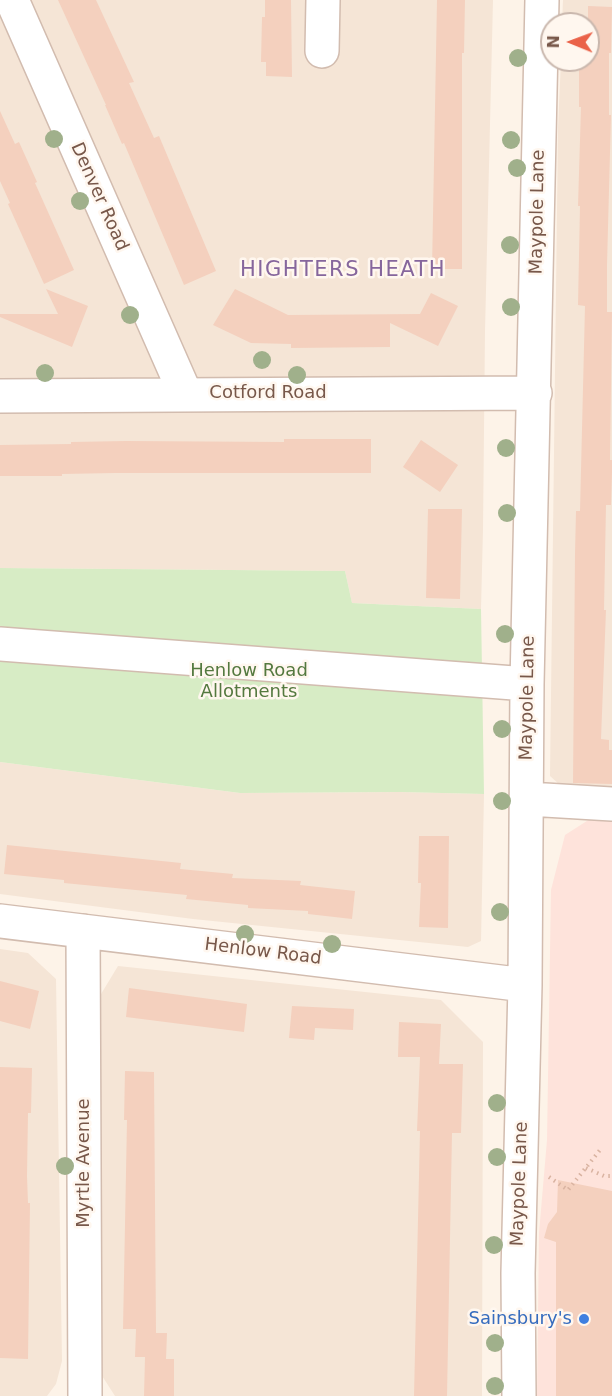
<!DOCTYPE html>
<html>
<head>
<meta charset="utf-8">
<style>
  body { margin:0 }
  #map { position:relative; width:612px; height:1396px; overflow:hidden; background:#fdf3e8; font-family:"DejaVu Sans",sans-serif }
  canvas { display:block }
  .north { position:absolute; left:540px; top:12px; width:60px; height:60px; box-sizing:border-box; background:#fff7ef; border:2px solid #c9b7ad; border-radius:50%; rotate:271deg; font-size:16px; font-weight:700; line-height:24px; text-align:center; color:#78584a }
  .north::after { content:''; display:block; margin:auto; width:21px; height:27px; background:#ea6249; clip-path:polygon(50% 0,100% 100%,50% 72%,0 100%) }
</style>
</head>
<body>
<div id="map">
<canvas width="612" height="1396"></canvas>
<div class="north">N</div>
</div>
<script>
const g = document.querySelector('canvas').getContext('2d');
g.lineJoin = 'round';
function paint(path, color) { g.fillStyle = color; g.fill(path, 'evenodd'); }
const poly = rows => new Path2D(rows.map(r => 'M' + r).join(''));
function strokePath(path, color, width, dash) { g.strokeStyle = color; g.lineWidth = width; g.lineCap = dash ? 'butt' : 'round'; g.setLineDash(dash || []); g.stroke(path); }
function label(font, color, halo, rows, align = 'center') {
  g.font = font + ' "DejaVu Sans",sans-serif'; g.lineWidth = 5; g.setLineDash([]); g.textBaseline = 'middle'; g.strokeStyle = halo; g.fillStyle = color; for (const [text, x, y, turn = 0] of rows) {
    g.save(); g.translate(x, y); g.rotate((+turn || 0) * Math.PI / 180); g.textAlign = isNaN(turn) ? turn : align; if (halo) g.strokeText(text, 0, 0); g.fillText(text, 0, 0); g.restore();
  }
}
paint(poly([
  [0,0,493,0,485,331,483,529,481,609,352,603,345,571,0,568],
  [563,0,612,0,612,790,560,785,550,776,558,128,561,60,588,60,588,24,562,24],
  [0,762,240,793,400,792,484,794,481,941,468,947,193,919,0,894],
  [0,949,28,953,56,979,62,1361,56,1384,47,1396,0,1396],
  [118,966,441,1000,483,1042,482,1396,115,1396,97,1368,98,999]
]), '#f5e5d6');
paint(poly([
  [604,810,612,812,612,1396,537,1396,539,1233,547,1140,551,890,565,835]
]), '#fee3db');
paint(poly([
  [0,568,345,571,352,603,481,609,484,794,400,792,240,793,0,762]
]), '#d7ecc5');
paint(poly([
  [58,0,96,0,134,82,129,83,154,138,159,136,216,271,184,285,124,143,122,144,105,105,106,105],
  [265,0,291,0,292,77,266,76,266,62,261,62,262,17,265,17],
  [437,0,465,0,464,53,462,53,462,269,432,269],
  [588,6,612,7,611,53,609,53,609,115,611,115,607,265,607,312,612,312,610,460,612,460,612,472,611,505,606,505,604,610,606,610,601,739,609,740,609,750,612,750,612,784,573,783,575,554,576,511,580,511,585,306,578,305,580,206,578,206,581,107,579,107,579,64,588,64],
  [0,111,15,144,19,142,37,182,35,183,74,270,44,284,8,204,10,203,0,181],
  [46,289,88,306,72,347,0,317,0,314,58,314],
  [235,289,288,315,420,314,431,293,458,306,438,346,390,323,390,347,291,348,291,344,251,343,213,325],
  [284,439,371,439,371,473,115,473,62,474,62,476,0,476,0,445,71,444,71,442,126,441,284,442],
  [421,440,458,465,440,492,403,467],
  [428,509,462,509,460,599,426,598],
  [419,836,449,836,448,928,419,927,421,883,418,883],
  [7,845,181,863,180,869,233,874,232,878,301,881,300,885,355,891,352,919,308,914,308,911,248,908,248,905,186,899,187,895,64,883,64,880,4,874],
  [0,981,39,991,30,1029,0,1021],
  [129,988,247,1004,244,1032,126,1017],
  [292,1006,354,1009,353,1030,315,1028,314,1040,289,1038],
  [399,1022,441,1024,439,1064,463,1064,461,1133,452,1133,447,1396,414,1396,420,1131,417,1131,420,1057,398,1057],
  [0,1067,32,1068,31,1113,28,1113,27,1176,28,1203,30,1203,28,1359,0,1358],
  [125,1071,154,1072,156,1333,167,1333,166,1359,174,1359,174,1396,144,1396,145,1357,135,1357,136,1329,123,1329,127,1120,124,1120],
  [558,1180,612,1191,612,1396,556,1396,556,1242,544,1238,548,1224,557,1212]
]), '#f4d0be');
const minor = poly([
  [12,0,185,393],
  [322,51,323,0],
  [0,396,535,393],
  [0,644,527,684],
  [528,799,612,804],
  [0,921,525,985],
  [83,931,85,1396],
  [519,1396,518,1273,525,985,527,684,542,0]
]);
strokePath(minor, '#d2bcaf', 36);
strokePath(poly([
  [586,1168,604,1176,612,1176],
  [549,1177,568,1190,600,1150]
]), '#d9b3a1', 4, [1.5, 4.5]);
strokePath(minor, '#fff', 33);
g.fillStyle = '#a0b08b';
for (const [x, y] of [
  [518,58],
  [54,139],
  [511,140],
  [517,168],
  [80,201],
  [510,245],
  [511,307],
  [130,315],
  [262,360],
  [45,373],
  [297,375],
  [506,448],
  [507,513],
  [505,634],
  [502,729],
  [502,801],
  [500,912],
  [245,934],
  [332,944],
  [497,1103],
  [497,1157],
  [65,1166],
  [494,1245],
  [495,1343],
  [495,1386]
]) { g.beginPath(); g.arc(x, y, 9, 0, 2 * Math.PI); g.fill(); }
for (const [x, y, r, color] of [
  [584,1319,6,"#3f7fe0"]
]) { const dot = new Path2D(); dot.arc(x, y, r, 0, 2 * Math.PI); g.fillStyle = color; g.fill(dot); strokePath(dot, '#fff7ef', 2); }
label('18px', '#78584a', '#fff7ef', [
  ["Denver Road",99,197,66],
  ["Maypole Lane",538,212,-89],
  ["Cotford Road",268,393],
  ["Maypole Lane",528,698,-89],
  ["Henlow Road",263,952,7],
  ["Myrtle Avenue",84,1163,-90],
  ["Maypole Lane",520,1184,-88]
]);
label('18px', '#54793f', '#fff7ef', [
  ["Henlow Road",249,671],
  ["Allotments",249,692]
]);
label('18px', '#366cbe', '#fff7ef', [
  ["Sainsbury's",572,1319]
], 'right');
g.letterSpacing = '1.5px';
label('21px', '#86669c', '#fff7ef', [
  ["HIGHTERS HEATH",343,271]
]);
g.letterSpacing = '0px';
</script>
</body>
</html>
